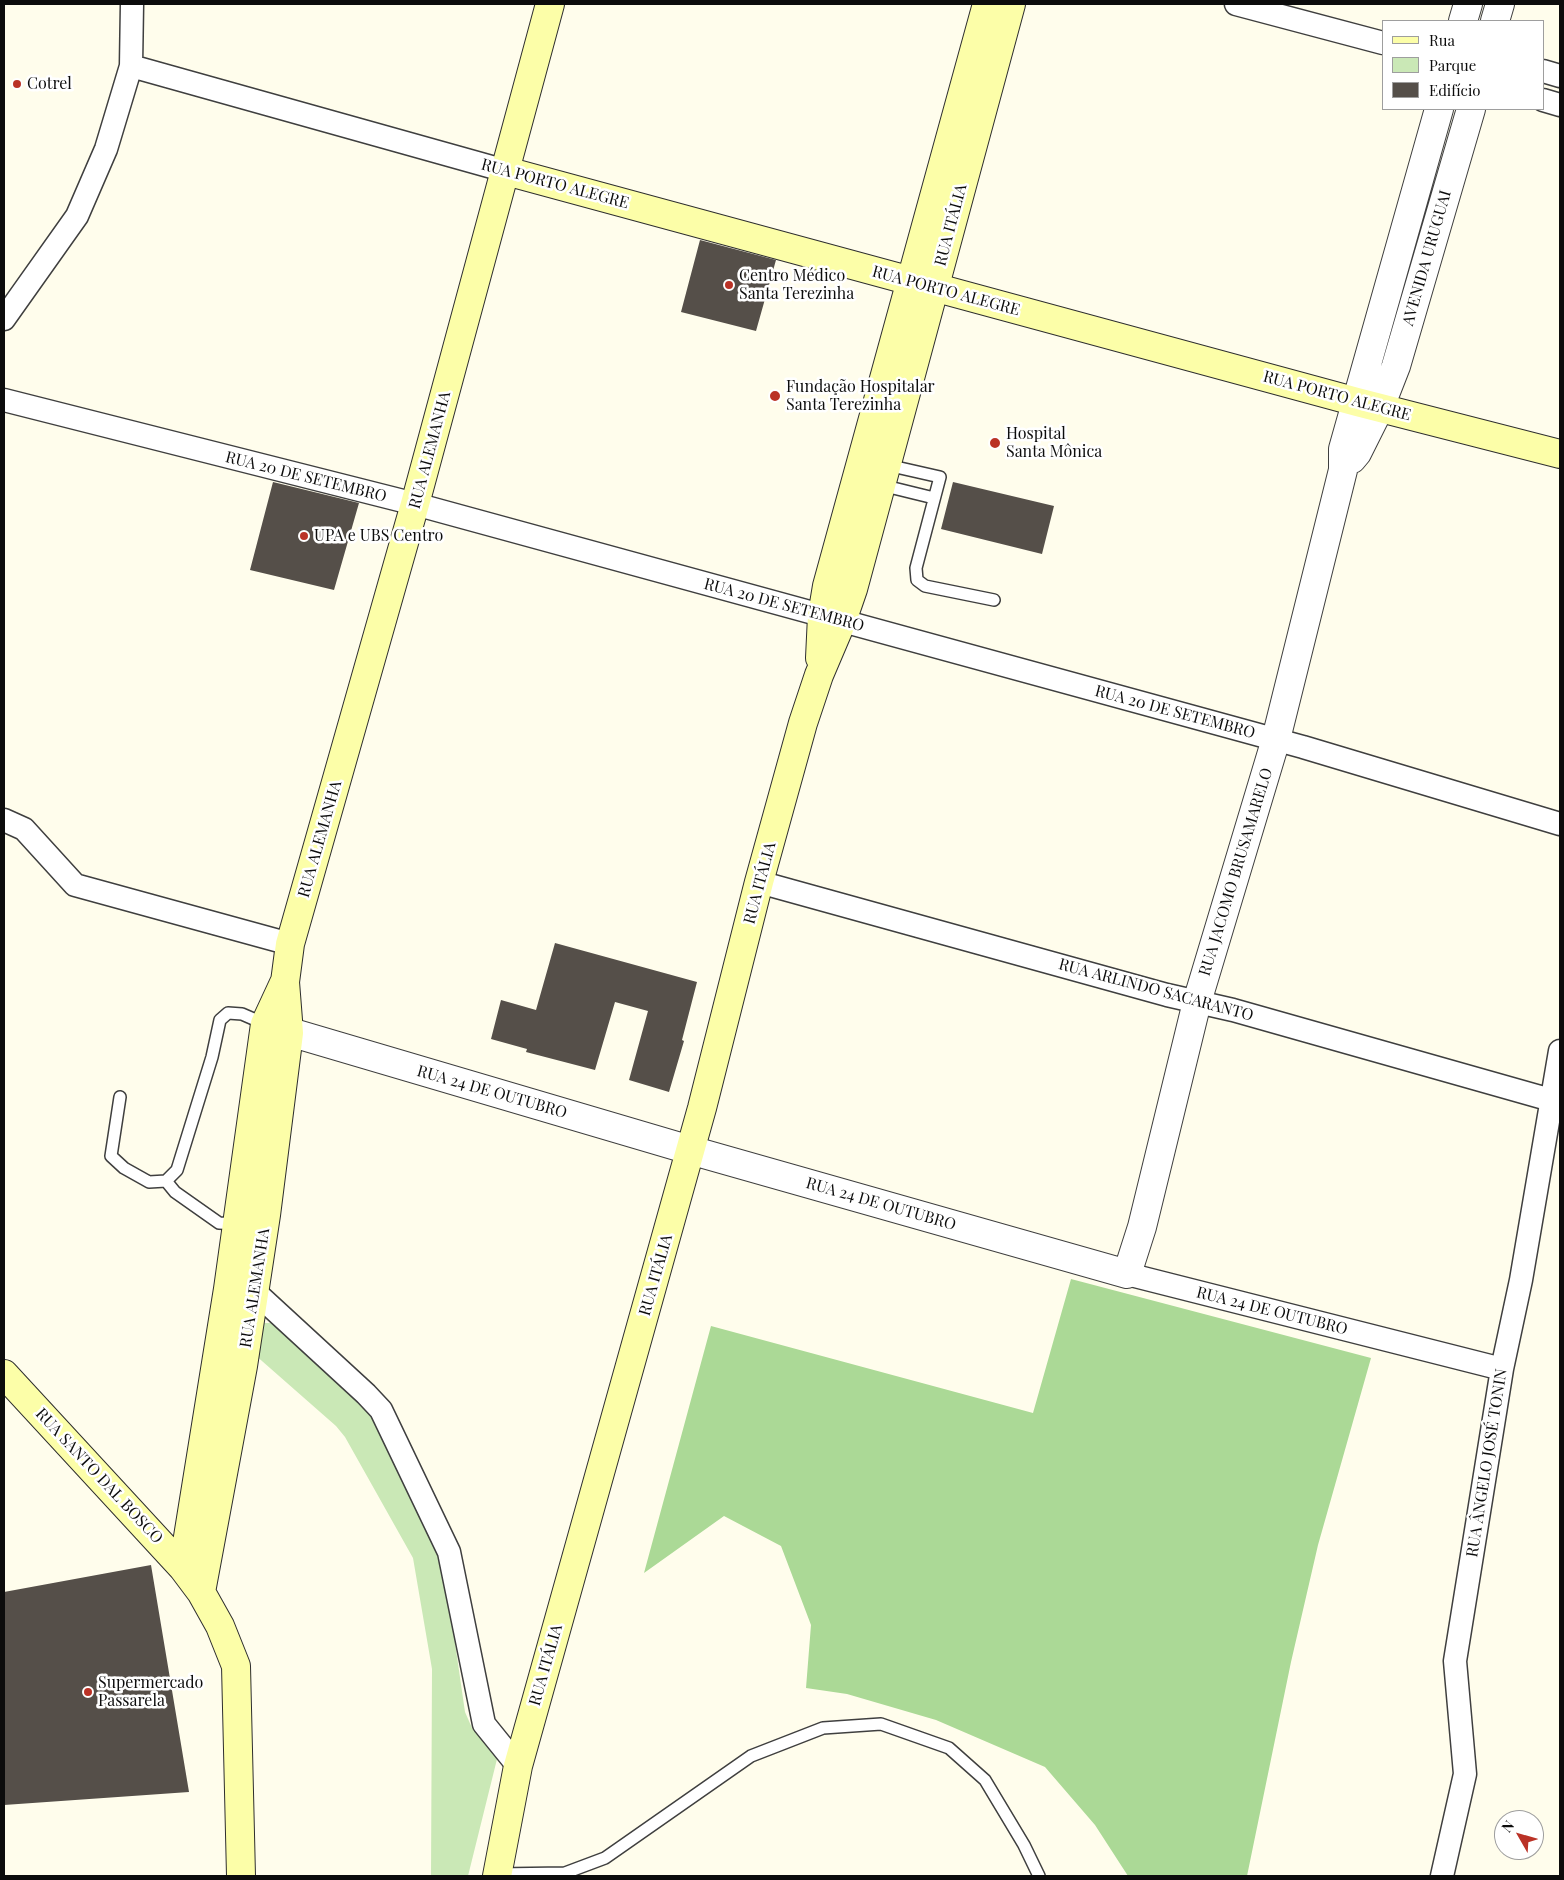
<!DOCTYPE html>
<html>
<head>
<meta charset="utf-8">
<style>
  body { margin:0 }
  #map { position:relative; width:1564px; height:1880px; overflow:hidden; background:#fffdec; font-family:"Playfair Display",serif }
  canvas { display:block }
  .frame { position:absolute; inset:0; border:5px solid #0c0c0c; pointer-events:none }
  .legend { position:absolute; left:1382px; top:20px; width:162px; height:90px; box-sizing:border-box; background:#fff; border:1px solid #9e9e9e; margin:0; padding:6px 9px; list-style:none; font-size:15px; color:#0c0c0c }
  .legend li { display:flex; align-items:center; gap:10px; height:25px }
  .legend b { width:25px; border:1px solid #9e9e9e }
  .north { position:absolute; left:1494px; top:1810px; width:50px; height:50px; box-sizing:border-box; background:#fff; border:1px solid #9e9e9e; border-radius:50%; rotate:308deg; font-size:14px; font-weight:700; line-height:20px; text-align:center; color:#0c0c0c }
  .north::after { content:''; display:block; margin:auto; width:18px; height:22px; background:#ba3226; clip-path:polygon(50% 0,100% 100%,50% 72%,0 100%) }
</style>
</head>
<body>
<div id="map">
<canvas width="1564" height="1880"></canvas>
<div class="frame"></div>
<ul class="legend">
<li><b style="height:6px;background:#fcfea8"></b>Rua</li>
<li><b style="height:14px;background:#cae8b6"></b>Parque</li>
<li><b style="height:14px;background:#554f49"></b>Edifício</li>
</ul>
<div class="north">N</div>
</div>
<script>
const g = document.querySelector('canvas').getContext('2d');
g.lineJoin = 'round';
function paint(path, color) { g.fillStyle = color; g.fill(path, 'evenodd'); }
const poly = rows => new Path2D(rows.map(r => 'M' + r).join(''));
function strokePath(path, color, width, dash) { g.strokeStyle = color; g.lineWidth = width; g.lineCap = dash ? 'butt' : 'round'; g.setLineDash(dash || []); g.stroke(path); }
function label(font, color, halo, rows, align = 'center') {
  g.font = font + ' "Playfair Display",serif'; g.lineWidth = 5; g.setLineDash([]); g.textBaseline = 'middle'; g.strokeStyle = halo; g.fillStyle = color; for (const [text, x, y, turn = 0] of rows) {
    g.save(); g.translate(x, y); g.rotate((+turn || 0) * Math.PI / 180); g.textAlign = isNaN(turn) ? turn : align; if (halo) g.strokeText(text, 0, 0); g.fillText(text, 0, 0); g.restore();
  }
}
paint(poly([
  [264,1323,271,1323,366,1407,374,1419,444,1567,465,1712,472,1728,484,1741,499,1751,468,1876,431,1876,432,1669,413,1558,345,1437,336,1426,254,1354]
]), '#cae8b6');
paint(poly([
  [1071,1279,1371,1358,1318,1545,1291,1662,1247,1876,1128,1876,1095,1825,1045,1767,936,1720,847,1694,806,1688,811,1625,781,1546,724,1516,644,1573,711,1326,1033,1413]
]), '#abd996');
paint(poly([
  [700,240,776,260,756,331,681,312],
  [273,482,359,503,334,590,250,570],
  [953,482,1054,506,1042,554,941,529],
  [555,943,697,982,682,1040,684,1041,669,1092,629,1080,648,1011,615,1002,595,1070,526,1052,527,1049,491,1039,501,1000,536,1010],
  [151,1565,189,1792,4,1805,4,1592]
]), '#554f49');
const service = poly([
  [887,465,940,477,916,568,917,580,925,586,994,600],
  [881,485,934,498],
  [120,1097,111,1156,124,1168,149,1182,166,1181,177,1170,212,1057,220,1020,228,1013,242,1014,265,1024],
  [166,1181,175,1192,219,1223,237,1224],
  [497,1874,565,1873,605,1858,751,1756,823,1728,881,1724,949,1748,985,1780,1024,1845,1039,1876]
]);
const minor = poly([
  [1236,4,1383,43],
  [131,66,506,171],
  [1543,71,1560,76],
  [1543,100,1560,105],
  [4,319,77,216,106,149,131,66,132,4],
  [4,400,415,504,1303,747,1560,824],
  [4,820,24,829,75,885,290,944],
  [759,882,1167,995,1233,1010,1551,1100],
  [1127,1274,1502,1369],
  [254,1291,366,1394,381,1410,449,1552,484,1724,518,1766],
  [1442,1876,1465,1774,1455,1661,1502,1369,1521,1280,1560,1051]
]);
const tertiary = poly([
  [1463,21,1468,4],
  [1495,21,1500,4],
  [1352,459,1357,453,1380,407,1396,366,1471,109],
  [266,1025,690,1150,1127,1274,1142,1227,1197,1002,1276,739,1343,470,1343,449,1439,109]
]);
const secondary = poly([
  [506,171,1357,402,1560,454],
  [820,658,822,616,827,586,987,4],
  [4,1374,183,1568,201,1592,220,1626,236,1666,241,1876],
  [183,1568,228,1289,265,1024,284,983],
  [201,1592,243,1366,266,1215,289,1033,285,982,290,944,415,504,550,4],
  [497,1876,518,1766,702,1108,759,882,803,723,819,675,842,621,853,589,1011,4]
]);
strokePath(service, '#3f3f3f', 14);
strokePath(minor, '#3f3f3f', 25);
strokePath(tertiary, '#3f3f3f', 30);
strokePath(secondary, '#2e2e2e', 30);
strokePath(service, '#fff', 11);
strokePath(minor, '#fff', 22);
strokePath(tertiary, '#fff', 28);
strokePath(secondary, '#fcfea8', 28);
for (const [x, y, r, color] of [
  [17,84,5,"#ba3226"],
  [729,285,5,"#ba3226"],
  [775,396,6,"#ba3226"],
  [995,443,6,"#ba3226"],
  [304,536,5,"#ba3226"],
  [88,1692,5,"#ba3226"]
]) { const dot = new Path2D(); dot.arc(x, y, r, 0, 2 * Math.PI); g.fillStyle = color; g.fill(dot); strokePath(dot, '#fff', 2); }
label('16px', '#0c0c0c', '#fff', [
  ["Cotrel",27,84],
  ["Centro Médico",739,276],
  ["Santa Terezinha",739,294],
  ["Fundação Hospitalar",786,387],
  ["Santa Terezinha",786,405],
  ["Hospital",1006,434],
  ["Santa Mônica",1006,452],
  ["UPA e UBS Centro",314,536],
  ["Supermercado",98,1683],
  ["Passarela",98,1701]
], 'left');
label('16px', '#0c0c0c', '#fff', [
  ["RUA PORTO ALEGRE",555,184,15],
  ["RUA ITÁLIA",951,225,-75],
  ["AVENIDA URUGUAI",1427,258,-74],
  ["RUA PORTO ALEGRE",946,291,15],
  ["RUA PORTO ALEGRE",1337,396,15],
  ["RUA ALEMANHA",430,450,-75],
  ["RUA 20 DE SETEMBRO",306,477,14],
  ["RUA 20 DE SETEMBRO",784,605,15],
  ["RUA 20 DE SETEMBRO",1175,712,15],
  ["RUA ALEMANHA",320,839,-74],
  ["RUA JACOMO BRUSAMARELO",1236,872,-73],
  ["RUA ITÁLIA",760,883,-75],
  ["RUA ARLINDO SACARANTO",1156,990,15],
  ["RUA 24 DE OUTUBRO",492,1092,16],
  ["RUA 24 DE OUTUBRO",881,1204,16],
  ["RUA ITÁLIA",656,1275,-74],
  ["RUA ALEMANHA",255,1288,-81],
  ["RUA 24 DE OUTUBRO",1272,1311,14],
  ["RUA ÂNGELO JOSÉ TONIN",1487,1463,-81],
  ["RUA SANTO DAL BOSCO",99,1476,47],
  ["RUA ITÁLIA",546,1665,-74]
]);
</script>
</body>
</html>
